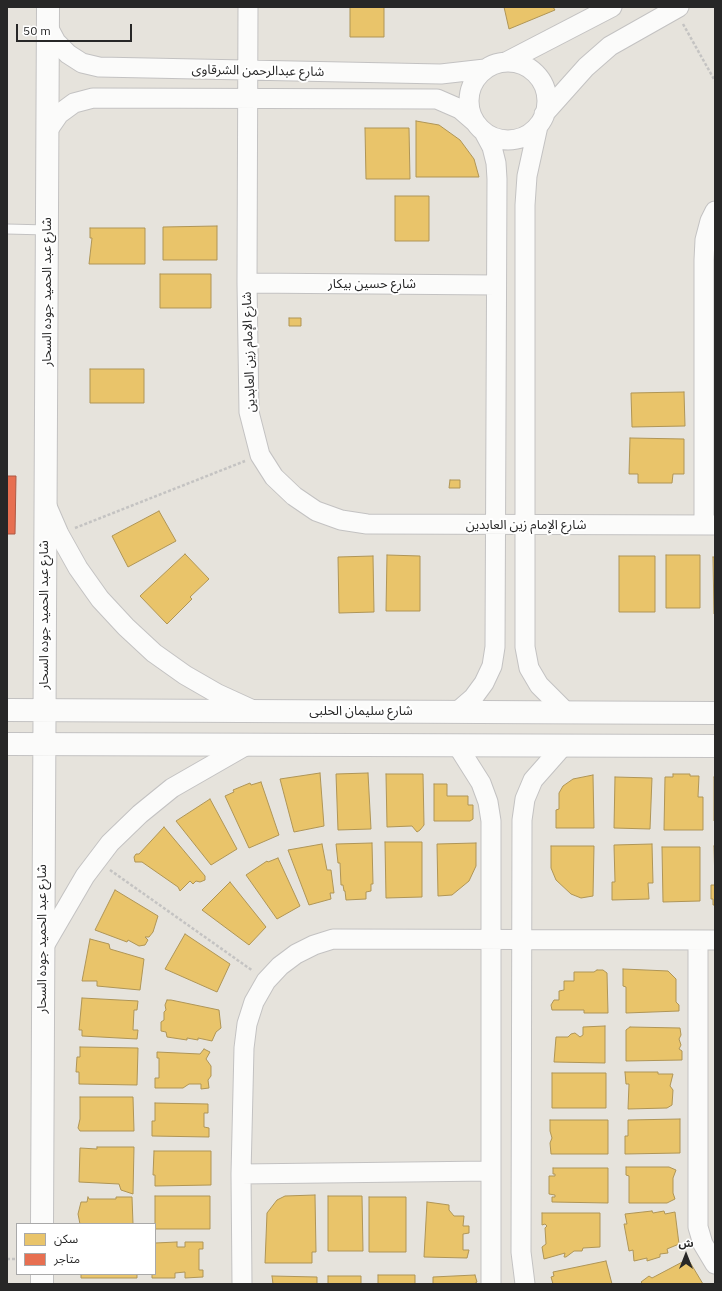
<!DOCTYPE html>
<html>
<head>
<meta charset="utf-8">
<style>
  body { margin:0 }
  #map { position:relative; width:722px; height:1291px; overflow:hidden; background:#e6e3dc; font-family:"IBM Plex Sans","Noto Sans Arabic",sans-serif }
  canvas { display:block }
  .frame { position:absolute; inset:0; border:8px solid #272727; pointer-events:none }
  .legend { position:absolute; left:16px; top:1223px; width:140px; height:52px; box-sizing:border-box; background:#fff; border:1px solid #a9a9a9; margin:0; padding:5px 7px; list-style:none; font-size:12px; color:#272727 }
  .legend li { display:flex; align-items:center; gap:8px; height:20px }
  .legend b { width:20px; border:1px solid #a9a9a9 }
  .north { position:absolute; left:666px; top:1235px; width:40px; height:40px; -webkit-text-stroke:3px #fff; paint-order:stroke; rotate:0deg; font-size:11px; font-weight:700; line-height:16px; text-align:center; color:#272727 }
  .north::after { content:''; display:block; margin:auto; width:14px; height:18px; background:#272727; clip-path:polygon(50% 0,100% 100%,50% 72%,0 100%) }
  .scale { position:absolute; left:16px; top:24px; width:116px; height:18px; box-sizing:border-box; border:2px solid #272727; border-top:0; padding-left:5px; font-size:12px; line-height:14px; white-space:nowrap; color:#272727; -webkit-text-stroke:3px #fff; paint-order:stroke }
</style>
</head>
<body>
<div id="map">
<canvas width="722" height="1291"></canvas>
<div class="frame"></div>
<ul class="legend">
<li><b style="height:11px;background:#e9c46a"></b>سكن</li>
<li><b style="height:11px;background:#e76f51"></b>متاجر</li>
</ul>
<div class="north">ش</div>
<div class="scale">50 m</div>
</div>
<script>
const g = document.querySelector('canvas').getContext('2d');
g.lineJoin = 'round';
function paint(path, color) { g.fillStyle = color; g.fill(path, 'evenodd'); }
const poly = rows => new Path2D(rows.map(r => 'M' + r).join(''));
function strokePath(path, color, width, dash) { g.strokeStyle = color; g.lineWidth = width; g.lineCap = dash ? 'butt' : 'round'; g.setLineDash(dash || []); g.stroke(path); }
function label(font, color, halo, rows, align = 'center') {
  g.font = font + ' "IBM Plex Sans","Noto Sans Arabic",sans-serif'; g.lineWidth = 4; g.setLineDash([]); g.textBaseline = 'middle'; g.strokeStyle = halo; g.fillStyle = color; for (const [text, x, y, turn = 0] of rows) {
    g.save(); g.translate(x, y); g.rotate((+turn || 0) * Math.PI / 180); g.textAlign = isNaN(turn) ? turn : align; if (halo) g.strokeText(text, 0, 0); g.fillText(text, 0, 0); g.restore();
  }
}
const homes = poly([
  [350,7,384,7,384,37,350,37,350,7],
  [504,7,553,7,555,10,509,29,504,7],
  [416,121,439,125,460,140,474,159,479,177,416,177,416,121],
  [365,128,409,128,410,179,366,179,365,128],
  [395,196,429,196,429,241,395,241,395,196],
  [217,226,217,260,163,260,163,227,217,226],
  [90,228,145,228,145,264,89,264,92,238,90,238,90,228],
  [160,274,211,274,211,308,160,308,160,274],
  [289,318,301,318,301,326,289,326,289,318],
  [90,369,144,369,144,403,90,403,90,369],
  [684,392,685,426,632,427,631,393,684,392],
  [630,438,684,439,684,474,673,474,672,483,638,483,638,474,629,474,630,438],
  [450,480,460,480,460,488,449,488,450,480],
  [159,511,176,541,128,567,112,536,159,511],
  [185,554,209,579,190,597,192,599,167,624,140,596,185,554],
  [387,555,420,556,420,611,386,611,387,555],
  [666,555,700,555,700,608,666,608,666,555],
  [373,556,374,612,339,613,338,557,373,556],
  [619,556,655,556,655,612,619,612,619,556],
  [713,557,715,557,715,614,714,614,713,557],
  [320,773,324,826,294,832,280,779,320,773],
  [368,773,371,829,338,830,336,774,368,773],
  [386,774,423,774,424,825,420,830,417,832,412,826,387,827,386,774],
  [673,774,690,774,690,776,699,776,698,797,703,797,703,830,664,830,665,777,673,777,673,774],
  [593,775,594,828,556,828,556,810,559,809,559,793,563,786,573,779,593,775],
  [615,777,652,778,650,829,614,828,615,777],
  [714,777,715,777,715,821,714,821,714,777],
  [261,782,279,835,249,848,225,796,234,792,233,790,250,783,251,785,261,782],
  [434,784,447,784,447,796,468,796,468,805,473,805,473,819,470,821,434,821,434,784],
  [210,799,237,849,211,865,176,821,210,799],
  [164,827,205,876,205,880,200,882,196,881,193,884,190,881,180,891,178,887,142,862,135,862,134,857,136,854,139,854,164,827],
  [385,842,422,842,422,897,386,898,385,842],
  [372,843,373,884,371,884,371,891,366,892,366,899,346,900,345,891,344,891,343,885,341,885,340,863,338,863,336,844,372,843],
  [476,843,476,866,469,881,452,895,438,896,437,844,476,843],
  [322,844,327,870,331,870,334,893,330,893,331,899,309,905,288,850,322,844],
  [652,844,653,883,648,883,649,899,612,900,612,882,615,882,614,845,652,844],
  [551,846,594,846,593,896,581,898,571,894,556,880,551,868,551,846],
  [714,846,715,846,715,905,713,905,713,899,711,899,711,885,715,885,714,846],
  [662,847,700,847,700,901,663,902,662,847],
  [278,858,300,906,277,919,246,875,267,861,268,862,278,858],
  [230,882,266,927,249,945,202,910,230,882],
  [115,890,158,916,153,932,149,937,145,937,148,940,145,945,139,946,128,940,127,942,95,930,115,890],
  [185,934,230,964,217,992,165,969,185,934],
  [90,939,109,944,110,949,144,959,140,990,97,986,97,981,82,981,90,939],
  [623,969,668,971,676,979,676,1002,679,1005,679,1011,626,1013,626,987,623,986,623,969],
  [597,970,603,970,607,973,608,1013,584,1013,584,1010,552,1010,551,1005,554,1000,559,1000,559,991,564,990,564,981,574,981,574,972,594,972,597,970],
  [82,998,138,1001,137,1010,134,1010,133,1030,138,1030,137,1039,82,1036,82,1030,79,1030,82,998],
  [167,1000,171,1000,219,1010,221,1028,216,1032,212,1041,198,1038,198,1040,187,1038,187,1040,167,1037,166,1032,161,1031,161,1022,164,1020,164,1012,166,1010,165,1005,167,1000],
  [605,1026,605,1063,554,1062,556,1037,568,1037,571,1034,575,1033,580,1037,583,1035,583,1027,605,1026],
  [630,1027,680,1028,681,1035,679,1039,681,1045,679,1049,682,1051,682,1060,626,1061,626,1030,630,1027],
  [80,1047,138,1048,137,1085,79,1084,79,1072,76,1072,77,1057,80,1057,80,1047],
  [204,1049,210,1052,206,1059,211,1066,211,1076,208,1080,209,1088,201,1089,201,1084,189,1084,183,1088,155,1088,155,1078,159,1078,159,1058,157,1058,157,1052,200,1054,204,1049],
  [625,1072,658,1072,658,1074,673,1074,670,1086,673,1090,672,1105,667,1108,628,1109,629,1084,626,1084,625,1072],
  [552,1073,606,1073,606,1108,552,1108,552,1073],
  [80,1097,133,1097,134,1131,80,1131,78,1128,80,1119,80,1097],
  [155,1103,208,1104,208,1113,204,1113,204,1127,209,1128,209,1137,152,1136,152,1121,155,1121,155,1103],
  [680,1119,680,1153,625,1154,625,1136,628,1136,628,1120,680,1119],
  [550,1120,608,1120,608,1154,551,1154,550,1143,552,1138,550,1131,550,1120],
  [97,1147,134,1147,133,1194,121,1190,119,1184,79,1182,80,1148,97,1149,97,1147],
  [154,1151,211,1151,211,1185,155,1186,155,1175,153,1175,154,1151],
  [626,1167,669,1167,676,1170,673,1178,673,1193,675,1199,667,1203,629,1203,629,1176,626,1175,626,1167],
  [553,1168,608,1168,608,1203,552,1202,552,1197,555,1197,555,1195,549,1194,549,1176,555,1176,555,1174,553,1174,553,1168],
  [315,1195,316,1252,312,1252,312,1263,265,1263,267,1213,277,1200,285,1196,315,1195],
  [155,1196,210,1196,210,1229,155,1229,155,1196],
  [328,1196,362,1196,363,1251,328,1251,328,1196],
  [88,1197,89,1199,116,1199,116,1197,132,1197,133,1224,80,1224,78,1214,81,1202,87,1202,88,1197],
  [369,1197,406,1197,406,1252,369,1252,369,1197],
  [427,1202,449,1205,449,1210,454,1216,464,1216,463,1226,469,1226,469,1233,463,1234,463,1250,469,1250,467,1258,424,1257,427,1202],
  [652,1211,653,1213,664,1211,665,1214,675,1212,679,1244,667,1249,668,1253,660,1254,660,1257,647,1261,647,1258,634,1261,633,1250,629,1251,624,1224,627,1224,625,1214,652,1211],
  [542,1213,600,1213,600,1247,583,1248,582,1251,574,1251,566,1257,564,1257,565,1253,544,1259,542,1247,546,1244,545,1228,547,1226,545,1224,542,1225,542,1213],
  [177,1242,177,1247,185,1247,185,1242,203,1242,203,1249,199,1249,199,1270,203,1270,203,1277,185,1278,185,1272,175,1273,175,1278,152,1278,152,1274,155,1274,155,1243,177,1242],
  [688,1259,703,1284,643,1284,641,1282,649,1276,652,1278,688,1259],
  [606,1261,612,1284,553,1284,551,1277,554,1276,553,1272,606,1261],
  [81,1274,137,1274,137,1278,81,1278,81,1274],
  [378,1275,415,1275,415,1284,378,1284,378,1275],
  [475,1275,477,1282,474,1284,433,1284,433,1277,475,1275],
  [272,1276,317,1277,317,1284,273,1284,272,1276],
  [328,1276,361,1276,361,1284,328,1284,328,1276]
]);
paint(homes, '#e9c46a');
strokePath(homes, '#af9556', 1);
const shops = poly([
  [7,476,16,476,15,534,7,534,7,476]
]);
paint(shops, '#e76f51');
strokePath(shops, '#ad5944', 1);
const service = poly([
  [7,229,47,230]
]);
const minor = poly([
  [248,7,247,283,249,412,260,455,274,477,294,496,316,511,341,520,367,524,715,525],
  [48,27,56,42,68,54,82,63,99,67,441,74,485,69],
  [506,62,612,7],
  '469 101a39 39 0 1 1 78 0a39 39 0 1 1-78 0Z',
  [544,114,586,67,610,46,679,7],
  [538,126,527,176,525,205,525,647,529,668,539,685,566,712],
  [48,130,59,114,74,103,93,98,437,99,460,109,475,122],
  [247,283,496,285],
  [46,504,59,534,78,568,100,599,126,627,154,653,185,675,218,694,253,710],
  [704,525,704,260,705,240,710,221,715,211],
  [458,711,473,698,484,683,492,666,495,647,497,179,496,163,492,147,484,132],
  [457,745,481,783,488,802,491,821,491,1284],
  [698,940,698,1227,703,1244,715,1264],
  [43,948,85,876,110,843,140,814,172,788,247,745],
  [241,1174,491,1171],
  [242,1284,241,1174,244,1048,247,1024,254,1002,266,981,280,966,296,954,314,945,333,939,715,940],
  [525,1284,521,1252,522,820,525,799,533,780,563,746]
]);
const tertiary = poly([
  [7,710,715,713],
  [7,744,715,746],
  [42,1224,48,7],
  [42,1284,42,1274]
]);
strokePath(service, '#c3c2c2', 11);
strokePath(minor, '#c3c2c2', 21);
strokePath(tertiary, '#c3c2c2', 24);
strokePath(poly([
  [683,24,715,81],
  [75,528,245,461],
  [110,870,253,971],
  [7,1259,17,1259]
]), '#c4c3c2', 2.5, [3, 2]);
strokePath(service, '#fbfbfa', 9);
strokePath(minor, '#fbfbfa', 19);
strokePath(tertiary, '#fbfbfa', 22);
label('13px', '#272727', '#fff', [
  ["شارع عبدالرحمن الشرقاوى",258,71,1],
  ["شارع حسين بيكار",372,284],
  ["شارع عبد الحميد جوده السحار",47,292,-90],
  ["شارع الإمام زين العابدين",249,352,-92],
  ["شارع الإمام زين العابدين",526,525],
  ["شارع عبد الحميد جوده السحار",44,615,-90],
  ["شارع سليمان الحلبى",361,711],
  ["شارع عبد الحميد جوده السحار",42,939,-90]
]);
</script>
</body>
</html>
